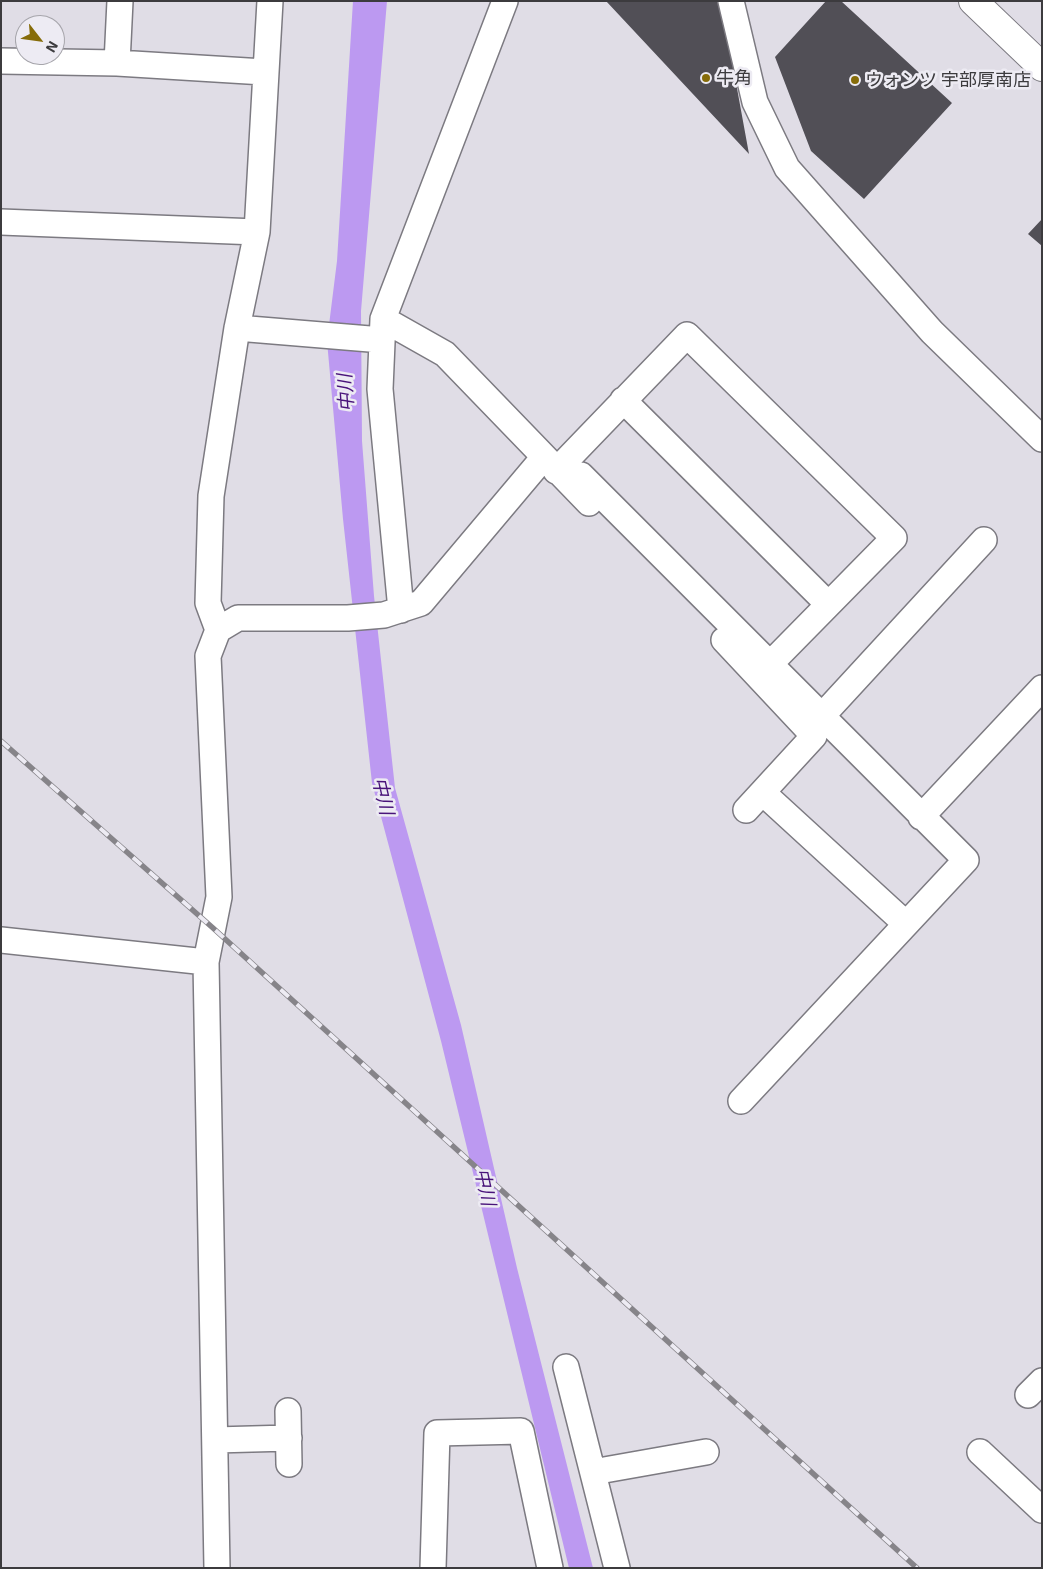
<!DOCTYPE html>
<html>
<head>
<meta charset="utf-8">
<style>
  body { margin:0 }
  #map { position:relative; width:1043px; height:1569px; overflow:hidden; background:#e0dde6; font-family:"Exo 2",sans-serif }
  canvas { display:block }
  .frame { position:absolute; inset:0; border:2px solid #3c3b3e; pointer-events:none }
  .north { position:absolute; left:15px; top:15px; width:50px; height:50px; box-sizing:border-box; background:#edebf3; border:1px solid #a6a5ab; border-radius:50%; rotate:120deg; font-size:14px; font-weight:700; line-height:20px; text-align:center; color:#3c3b3e }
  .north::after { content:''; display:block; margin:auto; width:18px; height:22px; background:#866c09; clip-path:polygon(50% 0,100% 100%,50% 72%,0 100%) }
</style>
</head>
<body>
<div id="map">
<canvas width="1043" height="1569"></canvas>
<div class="frame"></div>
<div class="north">N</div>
</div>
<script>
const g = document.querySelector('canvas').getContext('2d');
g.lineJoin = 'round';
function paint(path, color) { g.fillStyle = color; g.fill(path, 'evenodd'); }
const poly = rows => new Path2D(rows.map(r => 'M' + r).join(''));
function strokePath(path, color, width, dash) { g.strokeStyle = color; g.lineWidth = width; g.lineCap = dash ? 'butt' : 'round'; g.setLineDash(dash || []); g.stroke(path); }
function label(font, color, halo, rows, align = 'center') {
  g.font = font + ' "Exo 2","Noto Sans JP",sans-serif'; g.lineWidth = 5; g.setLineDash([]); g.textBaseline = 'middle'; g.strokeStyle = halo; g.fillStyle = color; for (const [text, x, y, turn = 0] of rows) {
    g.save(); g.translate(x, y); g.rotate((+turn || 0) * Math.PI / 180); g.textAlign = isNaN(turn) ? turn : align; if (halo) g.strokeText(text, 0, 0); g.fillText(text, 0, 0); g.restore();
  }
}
paint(poly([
  [353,1,387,1,361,311,362,441,374,596,395,788,461,1025,517,1268,593,1568,569,1568,441,1041,372,783,343,519,327,341,337,261]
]), '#bc99f1');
paint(poly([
  [606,1,721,1,749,154],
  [826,1,841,1,952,103,864,199,811,151,775,57],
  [1042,219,1042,246,1028,234]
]), '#514f56');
const minor = poly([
  [731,1,755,102,787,168,932,332,1042,439],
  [1,61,117,63,264,72],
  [117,63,120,1],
  [1,222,257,232,270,1],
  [383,319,445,354,589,503],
  [237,328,382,340],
  [623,400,828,604],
  [556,471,687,335,894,538,771,663],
  [581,475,966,860,741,1101],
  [401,610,380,389,383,319,505,1],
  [218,630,208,603,211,496,237,328,257,232],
  [724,640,814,736,746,810],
  [821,717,984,540],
  [763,793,906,924],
  [921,817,1042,688],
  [1,940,206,962],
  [566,1367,617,1568],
  [1028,1395,1042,1381],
  [288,1411,289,1464],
  [215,1440,289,1438],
  [980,1452,1042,1510],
  [593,1472,706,1452],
  [217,1568,206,962,219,897,208,656,218,630,238,618,348,618,384,615,421,603,544,457],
  [433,1568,437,1433,521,1431,550,1568]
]);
const primary = poly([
  [973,1,1042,67]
]);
strokePath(minor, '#7c7a81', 28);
strokePath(primary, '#7c7a81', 30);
strokePath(minor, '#fff', 25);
strokePath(primary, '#fff', 28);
const rail = poly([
  [1,741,213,928,917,1568]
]);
strokePath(rail, '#868489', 5.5);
strokePath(rail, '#edebf3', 4, [11]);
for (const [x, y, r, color] of [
  [706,78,5,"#866c09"],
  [855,80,5,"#866c09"]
]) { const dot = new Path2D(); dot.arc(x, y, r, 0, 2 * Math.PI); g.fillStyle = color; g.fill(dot); strokePath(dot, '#edebf3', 2); }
label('18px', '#3c3b3e', '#edebf3', [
  ["牛角",716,78],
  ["ウォンツ 宇部厚南店",865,80]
], 'left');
label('italic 19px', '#49147a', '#edebf3', [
  ["中川",346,393,-94],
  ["中川",383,796,77],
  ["中川",485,1187,78]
]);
</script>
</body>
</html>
